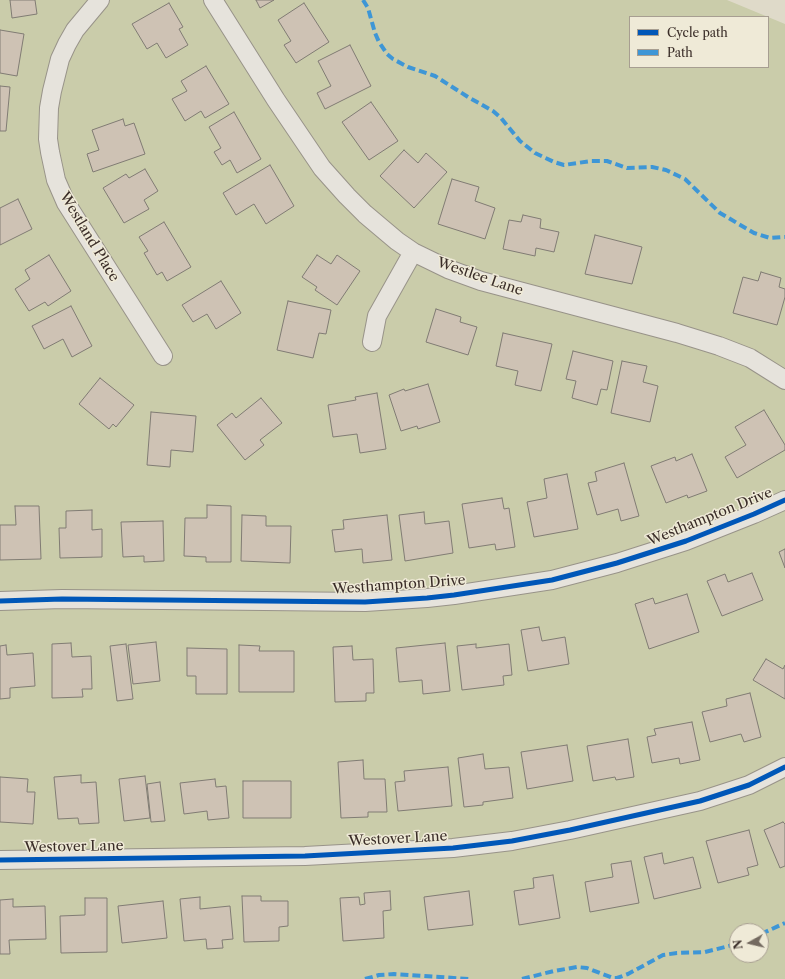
<!DOCTYPE html>
<html>
<head>
<meta charset="utf-8">
<style>
  body { margin:0 }
  #map { position:relative; width:785px; height:979px; overflow:hidden; background:#dfdac9; font-family:"Libre Caslon Text",serif }
  canvas { display:block }
  .legend { position:absolute; left:629px; top:16px; width:140px; height:52px; box-sizing:border-box; background:#efead7; border:1px solid #a79e91; margin:0; padding:5px 7px; list-style:none; font-size:12px; color:#3a2d28 }
  .legend li { display:flex; align-items:center; gap:8px; height:20px }
  .legend b { width:20px; border:1px solid #a79e91 }
  .north { position:absolute; left:729px; top:923px; width:40px; height:40px; box-sizing:border-box; background:#efead7; border:1px solid #a79e91; border-radius:50%; rotate:262deg; font-size:11px; font-weight:700; line-height:16px; text-align:center; color:#3a2d28 }
  .north::after { content:''; display:block; margin:auto; width:14px; height:18px; background:#746a60; clip-path:polygon(50% 0,100% 100%,50% 72%,0 100%) }
</style>
</head>
<body>
<div id="map">
<canvas width="785" height="979"></canvas>
<ul class="legend">
<li><b style="height:5px;background:#0057b8"></b>Cycle path</li>
<li><b style="height:5px;background:#3e96d6"></b>Path</li>
</ul>
<div class="north">N</div>
</div>
<script>
const g = document.querySelector('canvas').getContext('2d');
g.lineJoin = 'round';
function paint(path, color) { g.fillStyle = color; g.fill(path, 'evenodd'); }
const poly = rows => new Path2D(rows.map(r => 'M' + r).join(''));
function strokePath(path, color, width, dash) { g.strokeStyle = color; g.lineWidth = width; g.lineCap = dash ? 'butt' : 'round'; g.setLineDash(dash || []); g.stroke(path); }
function label(font, color, halo, rows, align = 'center') {
  g.font = font + ' "Libre Caslon Text",serif'; g.lineWidth = 3; g.setLineDash([]); g.textBaseline = 'middle'; g.strokeStyle = halo; g.fillStyle = color; for (const [text, x, y, turn = 0] of rows) {
    g.save(); g.translate(x, y); g.rotate((+turn || 0) * Math.PI / 180); g.textAlign = isNaN(turn) ? turn : align; if (halo) g.strokeText(text, 0, 0); g.fillText(text, 0, 0); g.restore();
  }
}
paint(poly([
  [0,0,727,0,785,24,785,979,0,979],
  [630,17,768,17,768,67,630,67],
  [737,931,761,931,761,955,737,955]
]), '#caccaa');
const building = poly([
  [10,0,35,0,37,14,12,18,10,0],
  [256,0,274,0,260,8,256,0],
  [169,3,183,27,179,29,188,45,166,58,157,43,147,49,132,24,169,3],
  [304,3,329,42,296,63,284,45,291,41,278,20,304,3],
  [0,30,24,34,17,76,0,73,0,30],
  [350,45,371,86,325,109,317,93,331,86,318,61,350,45],
  [206,66,229,104,205,118,201,111,185,121,172,99,187,91,181,81,206,66],
  [0,86,10,87,6,131,0,131,0,86],
  [371,102,398,141,369,160,342,122,371,102],
  [234,112,261,159,237,173,230,160,222,165,214,152,221,148,209,127,234,112],
  [123,119,125,126,134,123,145,154,93,172,87,154,99,150,92,130,123,119],
  [404,150,418,163,426,153,447,172,414,208,380,176,404,150],
  [270,165,294,206,266,224,254,204,236,215,223,193,270,165],
  [145,169,158,191,144,200,149,209,124,223,103,188,126,174,129,178,145,169],
  [452,179,479,187,475,201,495,208,485,239,438,224,452,179],
  [18,199,32,229,0,245,0,208,18,199],
  [523,215,541,219,540,228,559,232,554,252,536,248,535,256,503,249,509,220,521,222,523,215],
  [164,222,191,267,167,281,162,272,157,275,144,253,148,251,139,237,164,222],
  [595,235,642,247,632,284,585,274,595,235],
  [49,255,71,291,48,306,45,302,29,311,15,289,30,279,25,270,49,255],
  [317,255,331,264,337,255,360,271,337,305,315,290,317,287,302,277,317,255],
  [761,272,781,278,779,287,785,289,785,297,777,325,733,313,743,277,758,281,761,272],
  [221,281,241,313,216,329,207,314,193,322,182,305,221,281],
  [288,301,331,310,326,334,319,333,313,358,277,350,288,301],
  [71,306,92,346,72,357,63,339,44,349,32,326,71,306],
  [436,309,461,317,460,322,477,327,468,355,426,342,436,309],
  [503,333,552,344,541,391,515,385,518,371,496,366,503,333],
  [573,351,613,361,607,390,601,389,597,405,572,398,576,381,566,379,573,351],
  [622,361,647,366,643,382,658,386,650,422,611,413,622,361],
  [100,378,134,405,116,427,113,424,109,429,79,404,100,378],
  [428,384,440,422,418,429,417,426,401,431,389,395,404,389,405,391,428,384],
  [377,393,386,449,360,453,357,434,333,437,328,405,356,400,355,397,377,393],
  [261,398,282,423,260,440,264,445,245,460,217,425,232,413,236,418,261,398],
  [764,410,785,445,785,450,737,478,725,457,746,445,735,427,764,410],
  [151,412,196,416,193,452,171,450,170,467,147,465,151,412],
  [692,454,707,491,688,498,687,495,666,503,651,466,675,457,676,461,692,454],
  [624,463,639,516,621,521,618,509,597,515,588,483,597,481,595,472,624,463],
  [567,474,578,529,534,537,527,502,547,498,544,479,567,474],
  [502,498,504,509,509,508,515,547,496,550,495,544,469,548,462,504,502,498],
  [207,505,231,506,231,562,206,562,206,557,184,556,185,518,207,518,207,505],
  [15,506,39,506,41,559,0,560,0,525,16,525,15,506],
  [92,510,92,530,102,529,102,557,60,558,59,528,66,528,66,511,92,510],
  [424,512,425,524,449,521,453,553,405,561,399,515,424,512],
  [242,515,266,516,266,526,291,526,290,563,241,561,242,515],
  [387,515,392,560,363,563,362,549,335,552,332,530,344,529,343,520,387,515],
  [163,521,164,561,144,562,144,556,123,557,121,522,163,521],
  [785,549,785,568,779,552,785,549],
  [752,573,763,600,722,616,707,581,725,574,728,582,752,573],
  [687,594,699,632,649,649,635,604,653,598,655,604,687,594],
  [539,627,542,641,565,637,569,664,528,671,521,630,539,627],
  [156,642,160,681,133,684,128,645,156,642],
  [71,643,72,657,91,656,92,689,82,689,83,697,52,698,52,644,71,643],
  [445,643,450,691,423,694,422,680,399,682,396,648,445,643],
  [126,644,133,699,117,701,110,646,126,644],
  [476,644,476,648,509,644,512,675,503,676,504,685,462,690,457,646,476,644],
  [6,645,7,655,33,653,35,686,10,688,10,698,0,699,0,646,6,645],
  [239,645,260,646,259,651,294,651,294,692,239,692,239,645],
  [352,646,353,660,373,659,374,693,366,693,366,701,335,702,333,647,352,646],
  [187,648,227,649,227,694,196,694,196,676,187,676,187,648],
  [766,659,783,669,785,665,785,699,753,680,766,659],
  [750,693,761,737,744,742,741,734,710,742,702,712,727,706,726,699,750,693],
  [692,722,700,760,680,764,679,758,652,763,647,737,656,735,654,729,692,722],
  [628,739,634,777,616,780,615,777,593,781,587,746,628,739],
  [567,745,573,781,527,789,521,752,567,745],
  [483,754,485,769,509,767,513,798,483,802,483,805,464,807,458,758,483,754],
  [363,760,364,779,385,779,387,812,368,812,368,817,341,818,338,762,363,760],
  [448,767,452,806,398,811,395,782,405,781,404,771,448,767],
  [81,775,81,783,96,782,99,823,79,824,78,818,58,819,54,777,81,775],
  [145,776,150,818,124,821,119,779,145,776],
  [0,777,28,779,27,792,35,792,33,824,0,822,0,777],
  [215,779,216,787,226,786,229,818,208,820,207,811,184,814,180,783,215,779],
  [243,781,291,781,291,818,243,818,243,781],
  [160,782,165,821,151,822,147,784,160,782],
  [783,822,785,824,785,866,780,868,764,830,783,822],
  [749,830,758,865,747,868,749,875,718,883,706,841,749,830],
  [662,853,664,864,693,857,701,888,654,899,644,857,662,853],
  [631,861,639,903,590,912,585,882,613,877,611,864,631,861],
  [553,875,560,918,519,925,514,891,534,888,533,878,553,875],
  [390,891,391,910,383,911,384,938,343,941,340,898,359,897,360,905,365,904,364,893,390,891],
  [469,891,473,925,428,930,424,897,469,891],
  [242,896,261,896,261,901,288,901,288,926,279,927,279,941,244,942,242,896],
  [200,897,200,909,230,906,233,939,222,940,223,948,207,949,206,939,184,941,180,899,200,897],
  [85,898,107,898,107,952,61,953,60,916,85,915,85,898],
  [13,899,13,907,45,906,46,939,9,940,10,954,0,954,0,900,13,899],
  [163,901,167,938,122,943,118,906,163,901]
]);
paint(building, '#cec2b4');
strokePath(building, '#817c74', 1);
const minor = poly([
  [100,0,75,30,67,44,60,59,52,91,49,108,48,139,50,152,56,180,66,203,163,356],
  [213,0,276,100,322,168,347,196,365,214,397,241,413,252,448,269,481,281,677,333,719,346,750,358,785,380],
  [372,342,377,316,413,252],
  [0,601,62,599,365,602,427,598,454,595,552,580,617,563,686,541,754,514,785,500],
  [0,860,305,856,453,848,512,841,570,830,700,801,749,785,785,767]
]);
strokePath(minor, '#989389', 20);
strokePath(minor, '#e6e3dc', 18);
strokePath(poly([
  [363,0,368,8,375,33,379,42,387,54,393,59,408,67,435,76,468,97,493,111,501,118,520,141,535,153,554,162,564,165,591,161,607,161,627,168,652,167,666,170,685,179,720,213,754,233,770,238,785,237],
  [761,934,785,923],
  [365,979,379,975,394,974,469,979],
  [522,979,554,971,577,967,587,968,613,978,617,978,628,974,663,955,677,953,705,952,737,944]
]), '#3e96d6', 4, [8, 4]);
strokePath(poly([
  [0,601,62,599,365,602,427,598,454,595,552,580,617,563,686,541,754,514,785,500],
  [0,860,305,856,453,848,512,841,570,830,700,801,749,785,785,767]
]), '#0057b8', 5);
label('14px', '#3a2d28', '#efead7', [
  ["Westland Place",89,237,59],
  ["Westlee Lane",480,277,19],
  ["Westhampton Drive",710,517,-22],
  ["Westhampton Drive",399,585,-4],
  ["Westover Lane",398,839,-3],
  ["Westover Lane",74,847,-1]
]);
</script>
</body>
</html>
